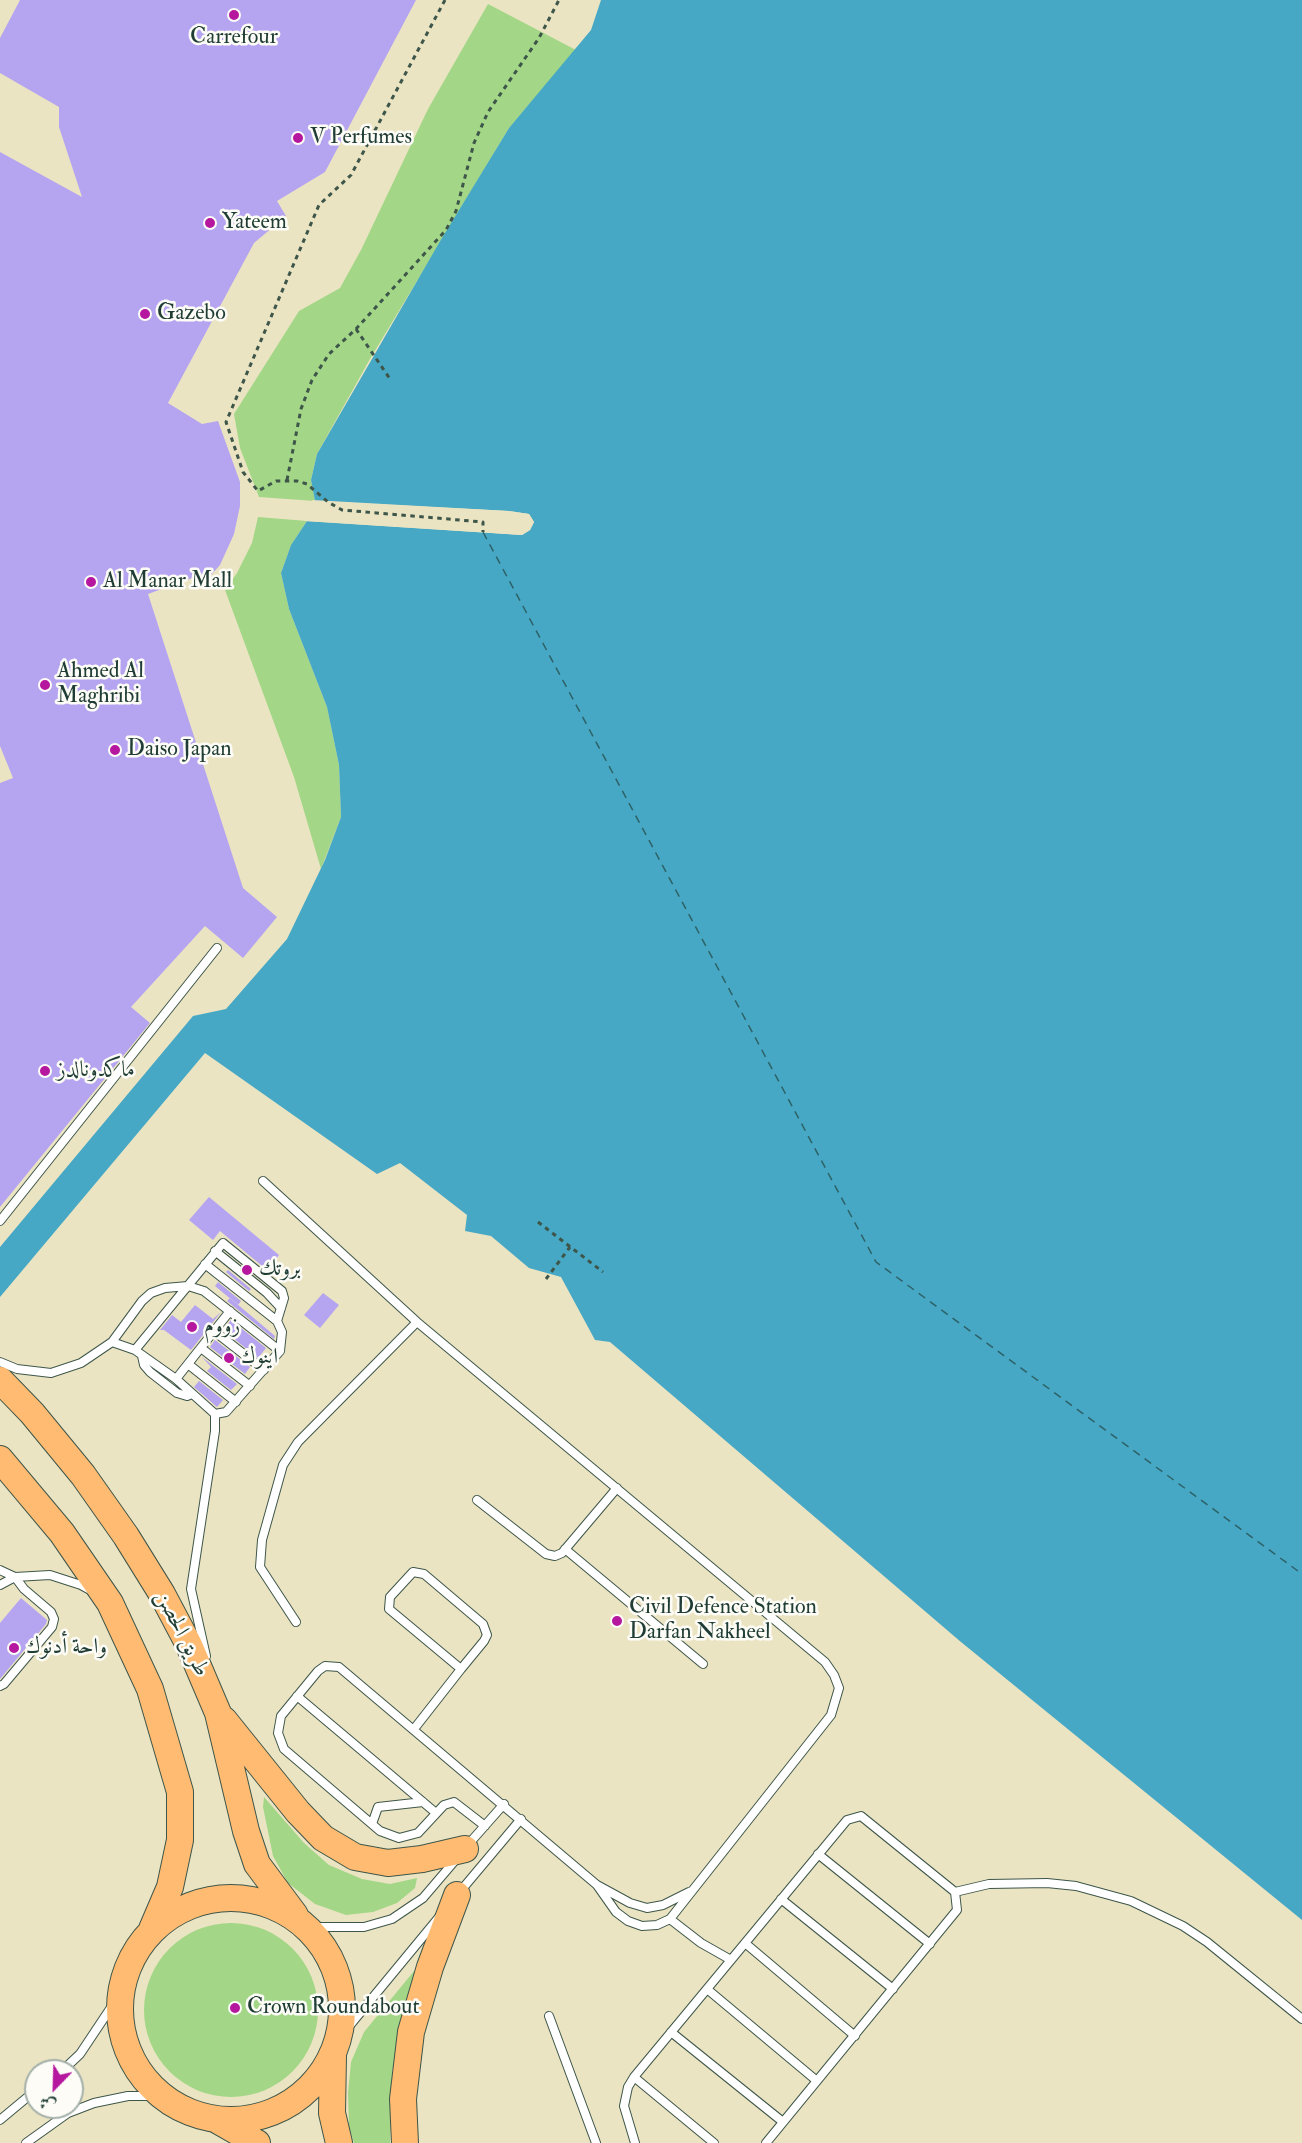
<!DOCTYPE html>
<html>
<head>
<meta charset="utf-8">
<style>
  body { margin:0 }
  #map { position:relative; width:1302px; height:2143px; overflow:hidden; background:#ebe4c3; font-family:"IM FELL Double Pica",Amiri,serif }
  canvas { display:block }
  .north { position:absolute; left:24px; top:2059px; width:60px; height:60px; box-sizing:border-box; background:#fdfcf7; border:2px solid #a4b0a9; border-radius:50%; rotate:203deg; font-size:16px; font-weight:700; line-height:24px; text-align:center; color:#1f3d34 }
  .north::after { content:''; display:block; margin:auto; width:21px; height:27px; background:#b5179e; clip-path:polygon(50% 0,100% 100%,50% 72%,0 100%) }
</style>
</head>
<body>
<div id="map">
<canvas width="1302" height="2143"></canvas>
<div class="north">ش</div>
</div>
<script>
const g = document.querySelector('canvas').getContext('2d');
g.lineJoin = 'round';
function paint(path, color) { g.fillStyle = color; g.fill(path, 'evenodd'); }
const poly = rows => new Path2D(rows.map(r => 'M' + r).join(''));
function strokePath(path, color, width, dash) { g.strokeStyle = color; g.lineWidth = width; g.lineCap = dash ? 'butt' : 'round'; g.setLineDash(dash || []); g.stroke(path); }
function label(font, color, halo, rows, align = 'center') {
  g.font = font + ' "IM FELL Double Pica",Amiri,serif'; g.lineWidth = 5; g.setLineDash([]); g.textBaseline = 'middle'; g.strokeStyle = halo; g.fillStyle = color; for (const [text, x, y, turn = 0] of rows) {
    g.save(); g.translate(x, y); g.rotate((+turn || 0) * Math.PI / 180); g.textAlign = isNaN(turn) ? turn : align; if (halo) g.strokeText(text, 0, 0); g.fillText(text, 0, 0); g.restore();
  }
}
paint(poly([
  [488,4,576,50,509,128,370,359,317,454,311,480,315,501,259,497,240,448,234,414,299,311,340,288,361,250,428,109],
  [258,517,307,521,291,545,281,573,289,609,327,707,339,765,341,817,321,869,294,777,225,590,237,573,252,543],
  [264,1797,304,1843,329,1865,362,1879,390,1884,417,1878,415,1888,397,1903,373,1912,346,1915,315,1904,288,1883,273,1856,263,1807],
  '144 2010a87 87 0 1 1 174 0a87 87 0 1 1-174 0Z',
  [414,1971,420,1974,405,2013,392,2072,390,2143,354,2143,349,2127,348,2093,351,2062,364,2032]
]), '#a3d787');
paint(poly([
  [601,0,1302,0,1302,1920,961,1642,610,1342,595,1340,561,1277,529,1268,491,1236,465,1231,467,1215,400,1163,377,1174,205,1053,0,1297,0,1247,193,1016,226,1009,287,939,325,860,341,817,339,765,327,707,289,609,281,573,291,545,307,521,522,535,530,530,534,522,529,514,509,511,315,501,311,480,317,454,439,243,509,128,591,30]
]), '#46a8c5');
paint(poly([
  [312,500,509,511,529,514,534,522,530,530,522,535,304,521,307,518,521,532,528,528,530,522,528,517,509,514,314,504]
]), '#ebe4c3');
strokePath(poly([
  [483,532,876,1262,1302,1574]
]), '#2d6267', 1.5, [8, 6]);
paint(poly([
  [20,0,416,0,325,172,277,201,286,216,254,243,168,403,202,424,218,421,240,482,240,506,234,534,220,565,201,586,195,577,148,594,243,888,277,917,243,958,205,926,131,1007,150,1023,0,1207,0,783,13,778,0,746,0,152,82,197,59,127,59,107,0,73,0,38],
  [209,1197,279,1255,267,1270,220,1231,213,1240,189,1220],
  [228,1270,251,1289,249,1291,226,1272],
  [218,1282,241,1301,238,1305,215,1286],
  [323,1293,339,1305,320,1328,304,1315],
  [230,1298,275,1336,274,1339,227,1301],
  [195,1305,213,1319,221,1312,191,1350,164,1330,160,1330,172,1315,181,1322],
  [231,1320,266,1348,258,1358,223,1330],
  [215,1340,250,1367,245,1374,210,1347],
  [202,1357,237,1384,231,1390,207,1371,211,1367],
  [199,1381,223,1400,217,1407,194,1387],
  [21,1598,47,1620,46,1624,0,1679,0,1623]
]), '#b5a4f0');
const lane = poly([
  [263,1181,417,1322,825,1662,834,1675,839,1688,831,1715,670,1919,657,1925,642,1926,628,1921,616,1912,597,1885],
  [0,1221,217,948],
  [215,1251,267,1293,281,1308],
  [205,1264,277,1321],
  [214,1331,264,1370],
  [112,1342,142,1301,151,1293,165,1288,188,1286,204,1291,280,1351,226,1412,215,1414],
  [201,1348,250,1386],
  [135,1350,223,1243,282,1291,284,1298,277,1321,282,1332,280,1351],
  [142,1356,144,1365,150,1372,177,1393,187,1396,192,1394],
  [0,1362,17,1369,51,1373,81,1363,112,1342,135,1350,176,1379,215,1414,215,1431,191,1589,206,1656],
  [188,1364,236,1402],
  [176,1379,230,1311],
  [477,1500,546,1554,555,1556,562,1553,617,1488],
  [565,1549,703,1664],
  [0,1570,15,1577,24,1589,51,1612,54,1619,52,1627,4,1684,0,1686],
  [0,1585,15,1577,50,1575,81,1585,92,1591],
  [296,1622,260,1567,262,1540,283,1465,298,1442,417,1322],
  [297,1696,436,1813],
  [414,1729,461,1669,484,1641,487,1635,483,1624,424,1574,413,1572,390,1597,389,1609,461,1669],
  [372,1824,378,1807,423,1802],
  [485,1826,454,1802,444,1805,418,1833,399,1838,380,1831,284,1749,278,1733,281,1716,318,1671,325,1666,339,1667,597,1885,630,1903,647,1908,663,1905,689,1892],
  [466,1847,504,1804],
  [818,1854,930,1944],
  [955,1892,989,1884,1047,1883,1076,1886,1131,1901,1183,1926,1207,1942,1302,2019],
  [458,1894,521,1819],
  [781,1899,893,1989],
  [670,1919,701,1943,731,1960],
  [305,1927,364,1927,392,1919,423,1898,458,1857],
  [745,1943,855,2036],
  [707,1989,817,2081],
  [549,2016,596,2143],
  [671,2032,783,2122],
  [341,2036,440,1916],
  [62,2071,80,2054,120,1994],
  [634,2077,714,2143],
  [0,2120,36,2090],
  [26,2143,68,2113,94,2103,128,2096,160,2096],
  [635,2143,624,2106,628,2087,634,2077,847,1820,861,1816,955,1892,957,1910,766,2143]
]);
const primary = poly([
  [0,1380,32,1413,83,1475,126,1536,162,1594,189,1645,218,1713,246,1831,257,1864,295,1915],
  [0,1459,62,1533,110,1603,150,1689,180,1792,180,1840,170,1887,152,1929],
  [224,1720,298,1812,323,1838,355,1857,388,1863,422,1859,465,1849],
  '120 2009a111 111 0 1 1 222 0a111 111 0 1 1-222 0Z',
  [333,2056,332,2113,339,2143],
  [217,2120,257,2143],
  [405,2143,403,2099,411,2032,430,1967,457,1895]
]);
strokePath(lane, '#3e5649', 10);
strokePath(primary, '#3e5649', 28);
strokePath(poly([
  [445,0,351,175,319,205,226,422,243,472,258,491,276,481,297,481,307,484,328,502,342,510,483,522,483,532],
  [356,329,390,379],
  [287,480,301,409,312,380,329,354,356,329,446,230,456,211,474,143,488,112,539,38,559,0],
  [538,1222,603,1272],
  [546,1279,570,1247]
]), '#3e5649', 3, [4.5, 4.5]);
strokePath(lane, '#fff', 8);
strokePath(primary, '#ffbb71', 26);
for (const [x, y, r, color] of [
  [234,15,6,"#b5179e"],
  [298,138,6,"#b5179e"],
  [210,223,6,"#b5179e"],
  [145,314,6,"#b5179e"],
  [91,582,6,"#b5179e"],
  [45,685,6,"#b5179e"],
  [115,750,6,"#b5179e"],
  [45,1071,6,"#b5179e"],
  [247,1270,6,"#b5179e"],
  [192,1327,6,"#b5179e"],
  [229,1358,6,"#b5179e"],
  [617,1621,6,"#b5179e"],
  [14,1648,6,"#b5179e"],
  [235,2008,6,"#b5179e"]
]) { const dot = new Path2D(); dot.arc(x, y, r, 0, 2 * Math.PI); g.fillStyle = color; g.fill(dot); strokePath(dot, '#fdfcf7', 2); }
label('22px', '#1f3d34', '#fdfcf7', [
  ["Carrefour",234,38,"center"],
  ["V Perfumes",310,138],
  ["Yateem",222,223],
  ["Gazebo",157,314],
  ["Al Manar Mall",103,582],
  ["Ahmed Al",57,672],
  ["Maghribi",57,697],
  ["Daiso Japan",127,750],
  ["ماكدونالدز",57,1071],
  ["بروتك",259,1270],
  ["زووم",204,1327],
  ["اينوك",241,1358],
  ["Civil Defence Station",629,1608],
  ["Darfan Nakheel",629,1633],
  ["واحة أدنوك",26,1648],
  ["Crown Roundabout",247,2008]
], 'left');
label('22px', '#1f3d34', '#fdfcf7', [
  ["طريق الحصن",181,1634,63]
]);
</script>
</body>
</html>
